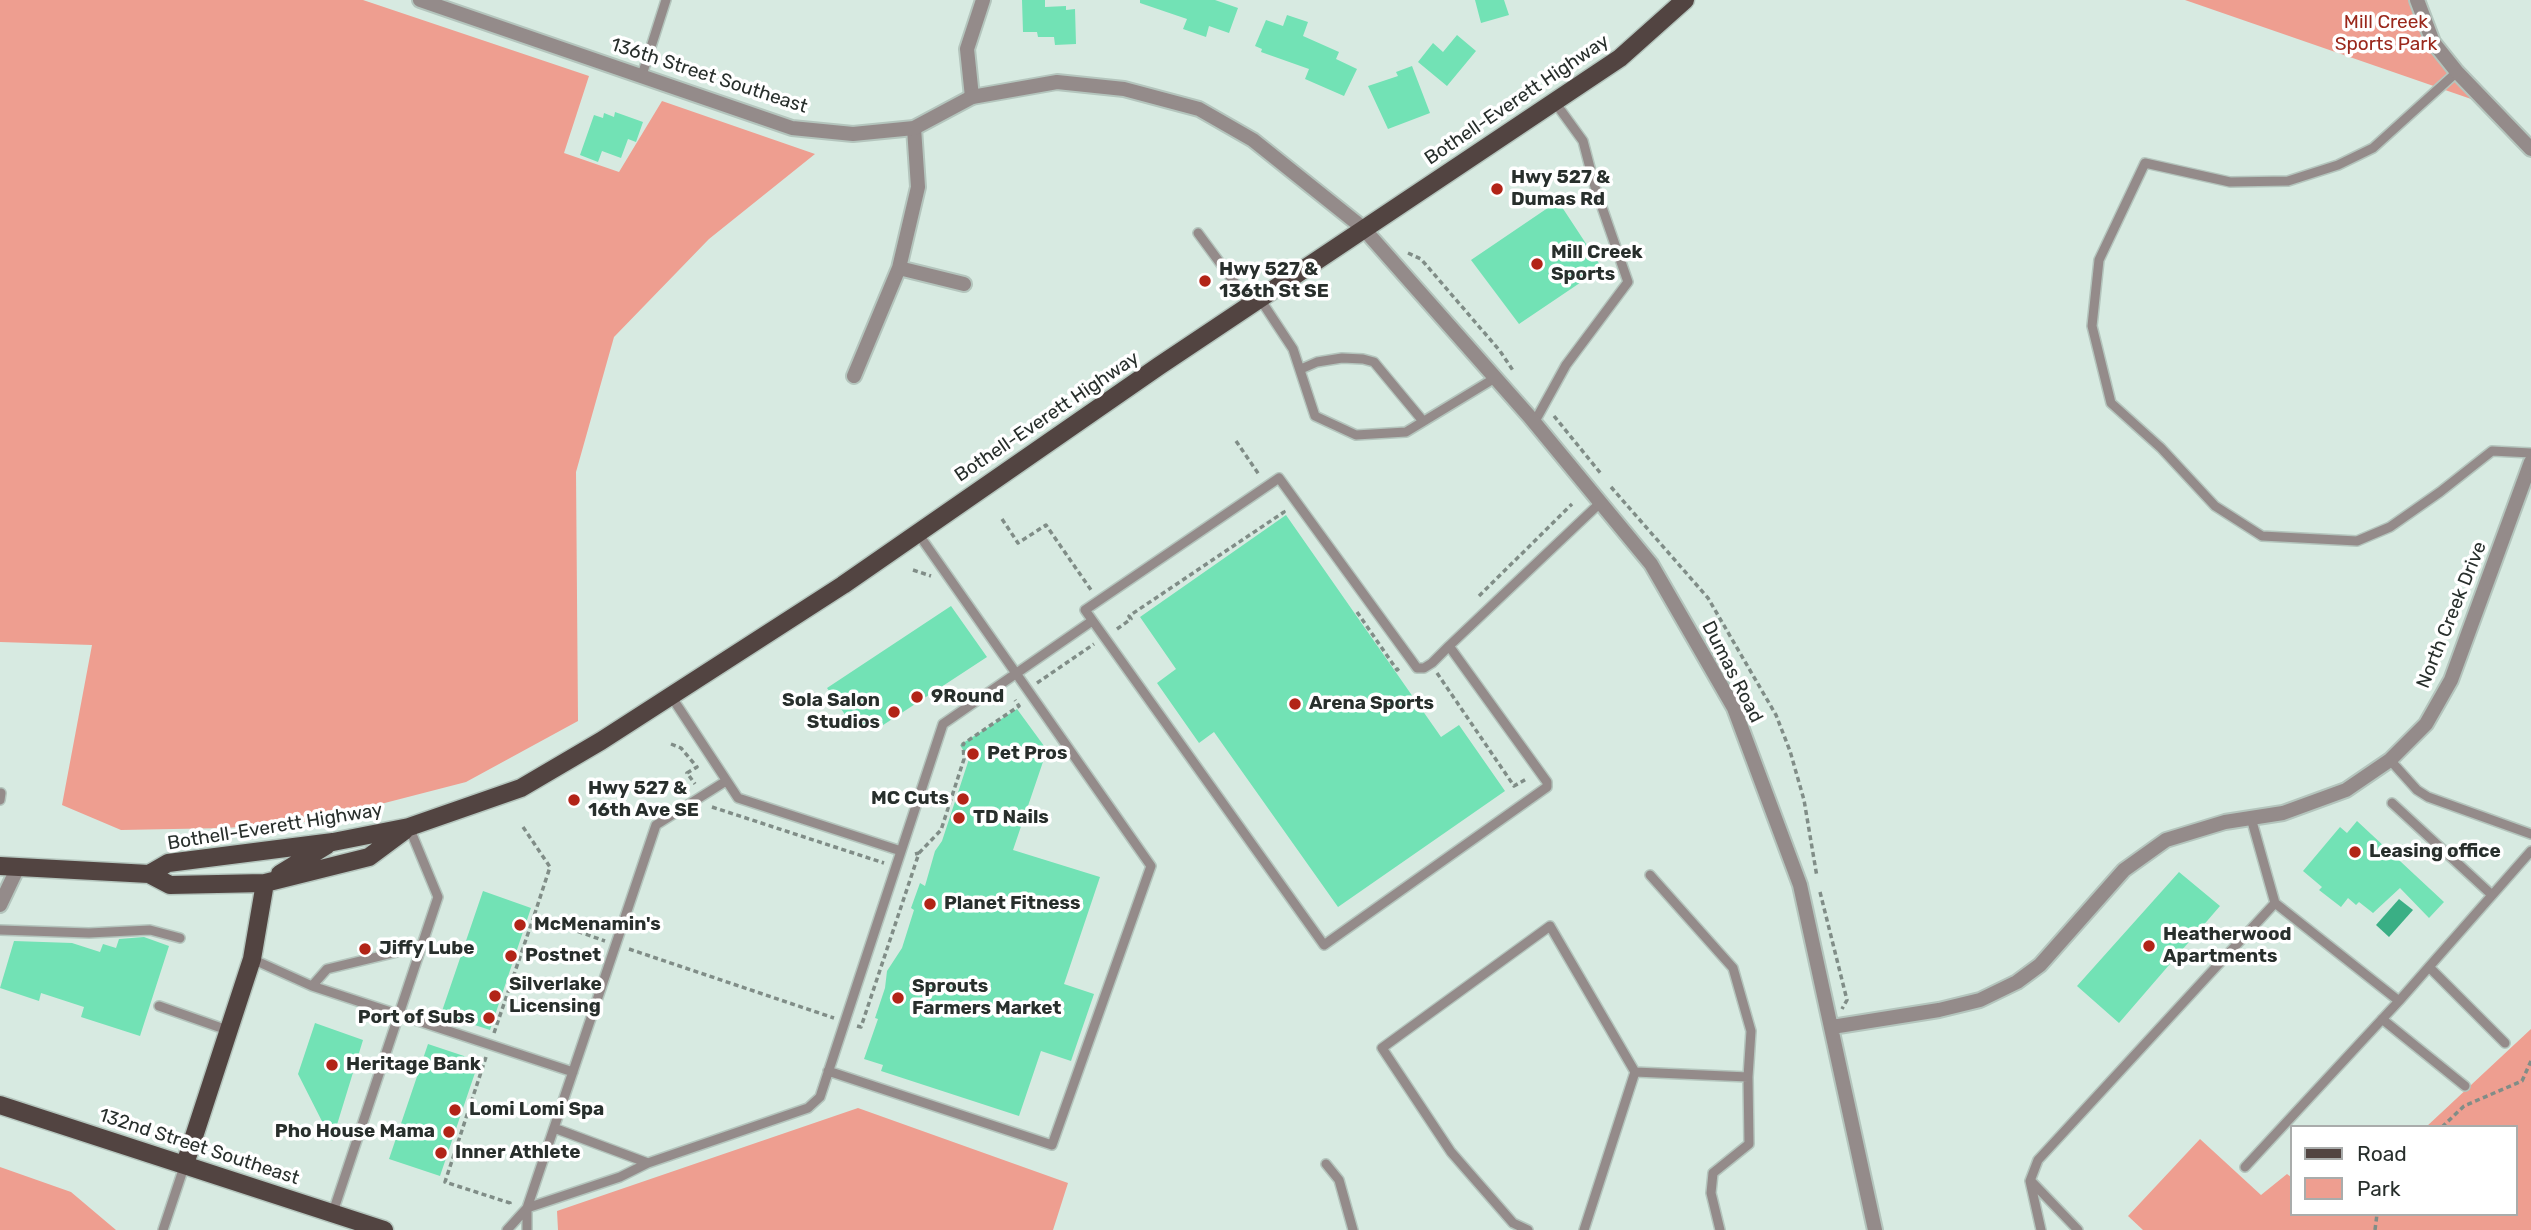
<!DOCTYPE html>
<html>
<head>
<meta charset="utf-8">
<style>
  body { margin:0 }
  #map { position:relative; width:2531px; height:1230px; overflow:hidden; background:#d7eae1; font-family:Rubik,sans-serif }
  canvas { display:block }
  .legend { position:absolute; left:2290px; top:1125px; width:228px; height:91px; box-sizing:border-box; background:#fff; border:2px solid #a9acab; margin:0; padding:9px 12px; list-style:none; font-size:21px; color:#282f2c }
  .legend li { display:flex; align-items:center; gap:14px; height:35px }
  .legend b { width:35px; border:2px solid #a9acab }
</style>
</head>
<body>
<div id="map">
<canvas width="2531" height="1230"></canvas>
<ul class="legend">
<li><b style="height:9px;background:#524441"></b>Road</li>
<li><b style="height:19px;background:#ee9e90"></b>Park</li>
</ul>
</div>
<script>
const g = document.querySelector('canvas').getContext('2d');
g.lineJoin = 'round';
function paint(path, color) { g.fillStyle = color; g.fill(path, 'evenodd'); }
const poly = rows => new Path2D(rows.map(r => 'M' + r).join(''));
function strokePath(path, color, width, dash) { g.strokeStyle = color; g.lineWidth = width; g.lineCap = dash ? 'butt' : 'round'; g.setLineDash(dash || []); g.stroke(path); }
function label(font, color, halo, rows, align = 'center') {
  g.font = font + ' Rubik,sans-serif'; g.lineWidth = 7; g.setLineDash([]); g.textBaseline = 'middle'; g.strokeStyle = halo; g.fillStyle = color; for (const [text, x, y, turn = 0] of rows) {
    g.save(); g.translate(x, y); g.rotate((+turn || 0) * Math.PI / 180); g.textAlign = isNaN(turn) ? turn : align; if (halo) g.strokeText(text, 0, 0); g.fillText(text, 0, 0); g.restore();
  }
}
paint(poly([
  [0,0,363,0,589,76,564,153,619,172,662,101,815,154,709,239,614,337,576,472,578,721,466,782,315,821,226,828,121,830,62,805,92,645,0,642],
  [2185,0,2414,0,2474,100],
  [2531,1029,2531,1230,2143,1230,2128,1216,2200,1139,2261,1195,2287,1174,2291,1177,2291,1214,2515,1214,2515,1127,2426,1127],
  [858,1108,1068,1183,1053,1230,558,1230,557,1211],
  [0,1167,71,1192,116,1230,0,1230]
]), '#ee9e90');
paint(poly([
  [2399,899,2413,910,2389,937,2376,925]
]), '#3aaf85');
paint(poly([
  [1022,0,1045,0,1045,7,1066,6,1066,10,1075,9,1076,44,1055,45,1054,37,1038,37,1037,32,1023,32],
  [1140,0,1215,0,1238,8,1229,33,1209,26,1206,37,1183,29,1187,19,1140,3],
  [1475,0,1504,0,1509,15,1481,23],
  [1287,15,1308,22,1303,36,1339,52,1336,59,1357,69,1344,96,1305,79,1309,69,1261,52,1262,49,1255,46,1266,20,1283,26],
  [1457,35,1476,51,1447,86,1418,62,1433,43,1443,52],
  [1412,66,1430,113,1388,129,1368,86,1398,76,1396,72],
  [615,112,643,122,636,142,628,139,621,158,602,151,598,162,580,155,594,115,603,118,604,113,614,117],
  [1558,201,1602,268,1519,324,1471,260],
  [1286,515,1441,737,1459,725,1505,791,1338,907,1214,732,1199,743,1157,683,1176,669,1140,617],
  [951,606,987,657,874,731,852,725,827,688],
  [1017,709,1047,750,1013,850,1100,877,1064,984,1094,994,1071,1061,1041,1051,1019,1116,881,1071,883,1065,864,1059,878,1019,875,1018,885,988,887,971,902,948,914,910,911,908,920,883,925,886,935,851,942,841,969,759,960,745],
  [2357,821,2444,902,2429,918,2400,888,2373,913,2359,902,2356,905,2348,898,2341,907,2319,890,2322,887,2303,871,2340,827,2347,833],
  [2179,872,2220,906,2119,1023,2077,986],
  [483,891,531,908,490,1030,441,1014],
  [144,937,169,946,140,1036,81,1017,84,1007,41,993,39,1001,0,988,14,941,72,943,100,952,103,944,116,948,119,939],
  [315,1023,363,1040,332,1141,298,1074],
  [428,1044,479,1061,440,1176,389,1159]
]), '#72e2b5');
const service = poly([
  [2457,72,2373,148,2338,165,2288,181,2230,182,2145,163,2099,260,2092,326,2111,403,2161,448,2215,506,2262,536,2357,541,2390,527,2440,492,2492,451,2531,453],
  [642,75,666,0],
  [1198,233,1251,305],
  [1260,299,1293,349,1315,416,1356,435,1406,432,1495,378],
  [1301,369,1317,362,1342,358,1363,359,1374,362,1423,421],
  [1534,423,1566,365,1628,282,1595,187,1583,141,1554,101],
  [1449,646,1547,782,1547,787,1324,945,1085,610,1279,478,1412,661,1417,668,1424,668,1432,663,1449,646,1600,503],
  [671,696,738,798,901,851],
  [2390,760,2417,790,2428,797,2531,834],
  [0,800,1,793],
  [2392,803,2492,895],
  [1650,875,1733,968,1751,1031,1748,1077,1749,1144,1713,1173,1711,1193,1720,1230],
  [2275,903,2399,1001],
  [0,930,89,933,150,930,180,938],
  [252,959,312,986,573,1072],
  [2429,967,2505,1043],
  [312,986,327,969,422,946],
  [159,1006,230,1031],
  [2382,1019,2465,1086],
  [828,1071,1052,1145,1151,866,917,532],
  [1635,1072,1748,1077],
  [554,1128,648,1163,808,1108,820,1097,943,724,1092,621],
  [1326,1164,1339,1180,1353,1230],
  [2245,1167,2399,1001,2531,851],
  [2032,1182,2078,1230],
  [333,1212,438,897,409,827],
  [163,1230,185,1164],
  [507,1230,527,1208,620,1177,648,1163],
  [527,1230,527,1208,656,825,726,781],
  [1528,1230,1513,1223,1451,1152,1382,1048,1550,926,1635,1072,1584,1230],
  [2041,1230,2030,1181,2038,1160,2275,903,2251,818]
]);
const minor = poly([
  [972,97,967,49,983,0],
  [899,268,964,284],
  [854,376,899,268,918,187,914,128],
  [0,905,18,867]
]);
const tertiary = poly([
  [420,0,792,128,853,134,914,128,972,97,1057,82,1124,89,1199,109,1253,140,1363,228,1529,416,1651,564,1734,708,1800,885,1875,1230],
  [2417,0,2433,42,2457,72,2531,149],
  [1832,1027,1939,1010,1980,1000,2017,982,2040,965,2124,870,2166,840,2225,822,2283,813,2346,790,2390,760,2426,724,2451,680,2531,462]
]);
const primary = poly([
  [0,866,149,874,170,885,265,883,369,857,404,831],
  [149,874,168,863,333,842,409,827,521,788,601,741,843,585,1159,366,1620,58,1685,0],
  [280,874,327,845],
  [0,1105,384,1230],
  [185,1164,252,959,265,883]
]);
strokePath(service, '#b4c5bd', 12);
strokePath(minor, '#b4c5bd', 18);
strokePath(tertiary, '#b4c5bd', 18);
strokePath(primary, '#b4c5bd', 21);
strokePath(poly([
  [1408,253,1421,259,1500,351,1514,372],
  [1554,416,1602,475],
  [1236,441,1260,476],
  [1611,487,1708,598,1776,715,1790,751,1804,800,1817,877],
  [1002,519,1018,543,1046,525,1091,590],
  [913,570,931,576],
  [1479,596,1572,504],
  [1357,612,1397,670,1401,667],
  [1117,629,1131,619,1129,616,1284,512,1282,509],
  [1437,673,1514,786,1528,778],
  [1037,683,1094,644],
  [671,744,681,748,697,767,687,773,695,784],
  [712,807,884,863],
  [523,827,550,867,534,916],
  [919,853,941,830,964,759,963,744,1019,706,1015,700],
  [1820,892,1847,1000,1842,1009],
  [629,949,834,1018],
  [857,1026,861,1027,919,853,915,854],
  [494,1033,534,916,605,941],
  [486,1057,445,1182,510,1203,509,1206],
  [2442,1127,2464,1106,2522,1081,2531,1061],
  [2375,1230,2377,1214]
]), '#808d87', 3.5, [5, 3.5]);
strokePath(service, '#948b8a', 9);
strokePath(minor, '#948b8a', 14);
strokePath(tertiary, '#948b8a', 14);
strokePath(primary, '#524441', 18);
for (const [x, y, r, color] of [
  [1497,189,7,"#b22417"],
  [1537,264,7,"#b22417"],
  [1205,281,7,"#b22417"],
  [917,697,7,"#b22417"],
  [1295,704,7,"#b22417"],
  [894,712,7,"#b22417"],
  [973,754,7,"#b22417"],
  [963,799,7,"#b22417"],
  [574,800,7,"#b22417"],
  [959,818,7,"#b22417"],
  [2355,852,7,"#b22417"],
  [930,904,7,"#b22417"],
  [520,925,7,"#b22417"],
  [2149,946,7,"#b22417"],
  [365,949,7,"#b22417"],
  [511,956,7,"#b22417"],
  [495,996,7,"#b22417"],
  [898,998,7,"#b22417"],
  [489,1018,7,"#b22417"],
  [332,1065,7,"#b22417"],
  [455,1110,7,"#b22417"],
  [449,1132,7,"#b22417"],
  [441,1153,7,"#b22417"]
]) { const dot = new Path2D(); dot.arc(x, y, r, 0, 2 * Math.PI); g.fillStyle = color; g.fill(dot); strokePath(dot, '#fff', 2.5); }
label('19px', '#9a281c', '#fff', [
  ["Mill Creek",2386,23],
  ["Sports Park",2386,45]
]);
label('19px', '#282f2c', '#fff', [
  ["136th Street Southeast",709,76,18],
  ["Bothell-Everett Highway",1517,100,-34],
  ["Bothell-Everett Highway",1047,417,-34],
  ["North Creek Drive",2452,615,-68],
  ["Dumas Road",1732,672,63],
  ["Bothell-Everett Highway",275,827,-9],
  ["132nd Street Southeast",199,1147,18]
]);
label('bold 19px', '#282f2c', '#fff', [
  ["Hwy 527 &",1511,178],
  ["Dumas Rd",1511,200],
  ["Mill Creek",1551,253],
  ["Sports",1551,275],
  ["Hwy 527 &",1219,270],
  ["136th St SE",1219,292],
  ["9Round",931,697],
  ["Sola Salon",880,701,"right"],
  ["Studios",880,723,"right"],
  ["Arena Sports",1309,704],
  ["Pet Pros",987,754],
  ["Hwy 527 &",588,789],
  ["16th Ave SE",588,811],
  ["MC Cuts",949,799,"right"],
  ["TD Nails",973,818],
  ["Leasing office",2369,852],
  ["Planet Fitness",944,904],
  ["McMenamin's",534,925],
  ["Heatherwood",2163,935],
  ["Apartments",2163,957],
  ["Jiffy Lube",379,949],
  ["Postnet",525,956],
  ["Silverlake",509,985],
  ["Licensing",509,1007],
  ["Sprouts",912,987],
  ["Farmers Market",912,1009],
  ["Port of Subs",475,1018,"right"],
  ["Heritage Bank",346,1065],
  ["Lomi Lomi Spa",469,1110],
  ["Pho House Mama",435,1132,"right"],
  ["Inner Athlete",455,1153]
], 'left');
</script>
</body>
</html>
